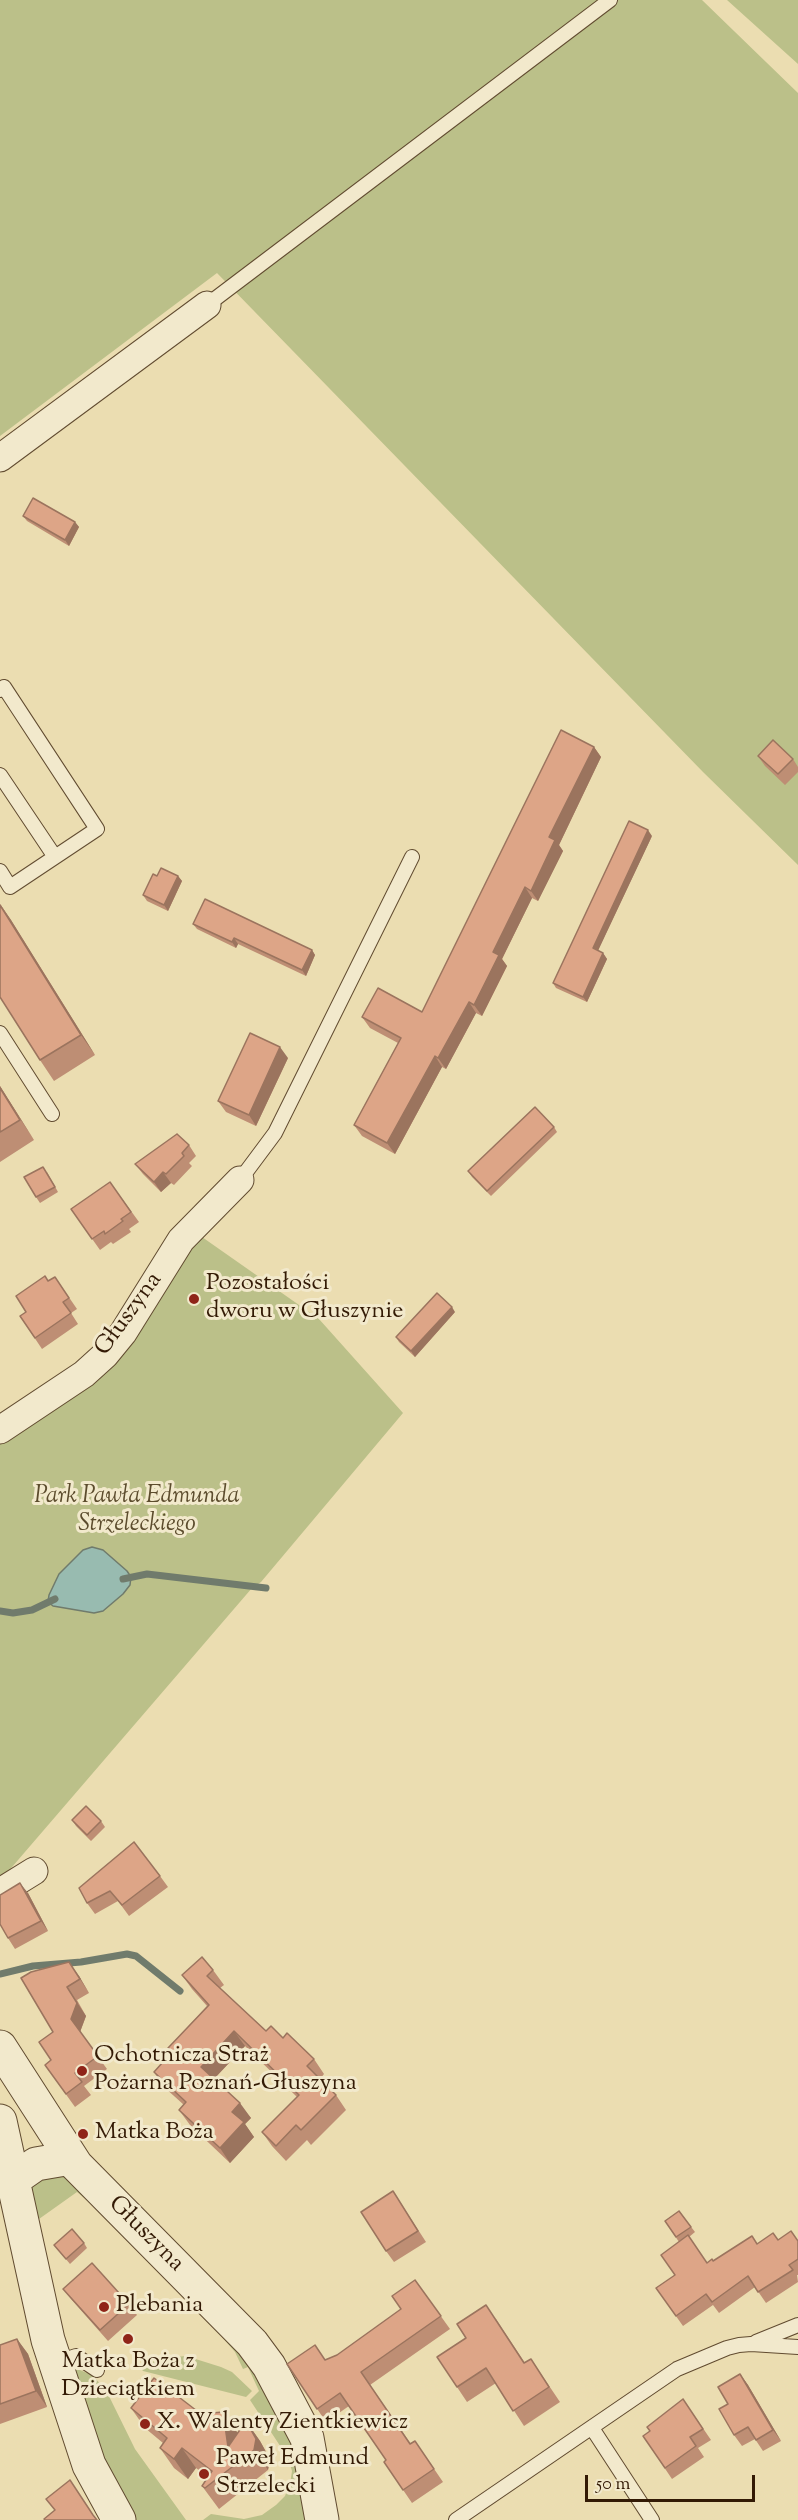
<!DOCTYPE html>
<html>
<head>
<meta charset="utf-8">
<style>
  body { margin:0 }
  #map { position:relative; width:798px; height:2520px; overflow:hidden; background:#ebddb1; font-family:"Sorts Mill Goudy",serif }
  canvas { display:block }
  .scale { position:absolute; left:585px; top:2475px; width:170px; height:27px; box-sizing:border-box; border:3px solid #331a05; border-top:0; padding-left:8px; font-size:18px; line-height:21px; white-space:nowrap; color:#331a05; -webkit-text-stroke:4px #f2e9cc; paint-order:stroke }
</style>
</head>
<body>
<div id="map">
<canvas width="798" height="2520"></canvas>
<div class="scale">50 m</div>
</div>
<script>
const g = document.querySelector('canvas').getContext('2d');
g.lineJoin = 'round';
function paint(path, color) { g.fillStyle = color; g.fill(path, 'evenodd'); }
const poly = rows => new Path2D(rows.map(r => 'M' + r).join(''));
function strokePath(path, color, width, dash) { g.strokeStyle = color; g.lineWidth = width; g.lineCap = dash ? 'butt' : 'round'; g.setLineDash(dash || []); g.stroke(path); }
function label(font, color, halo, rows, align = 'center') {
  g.font = font + ' "Sorts Mill Goudy",serif'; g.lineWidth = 6; g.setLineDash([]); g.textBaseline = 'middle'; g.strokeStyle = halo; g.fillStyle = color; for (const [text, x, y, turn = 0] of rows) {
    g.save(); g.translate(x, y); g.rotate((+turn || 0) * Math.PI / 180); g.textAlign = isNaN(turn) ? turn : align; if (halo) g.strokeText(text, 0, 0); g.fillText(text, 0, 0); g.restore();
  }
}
paint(poly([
  [0,0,702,0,798,93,798,865,703,772,217,273,0,436],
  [727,0,798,0,798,64],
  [202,1237,319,1319,403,1413,261,1582,252,1588,0,1881,0,1439,179,1265],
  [56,2168,202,2299,283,2412,315,2520,203,2520,211,2514,244,2519,262,2515,276,2505,285,2496,290,2484,292,2471,288,2458,250,2400,259,2391,248,2367,243,2369,235,2352,148,2251,77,2192,39,2219,43,2258,30,2185],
  [186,2356,221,2367,232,2372,252,2391,246,2397,143,2371,140,2367,162,2358],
  [75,2368,92,2375,106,2390,135,2449,186,2520,127,2520,71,2370]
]), '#bbc089');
const water = poly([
  [92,1547,103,1550,127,1571,131,1577,130,1585,123,1594,103,1611,94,1613,53,1606,48,1602,49,1595,59,1574,83,1550,92,1547]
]);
paint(water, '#98bbb0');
strokePath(water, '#707b6c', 1.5);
strokePath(poly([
  [123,1579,147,1574,266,1588],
  [0,1611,13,1613,32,1610,55,1599],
  [0,1974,33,1966,81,1962,127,1954,136,1956,180,1991]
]), '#707b6c', 7);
const service = poly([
  [207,305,610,0],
  [0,690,4,687,97,829,10,887,0,871],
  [0,775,55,857],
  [0,1033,52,1114],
  [240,1180,275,1133,412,857],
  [756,2342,798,2325],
  [55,2363,76,2356,97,2370],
  [592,2428,652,2520],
  [456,2520,677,2369,727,2348,739,2345,751,2344,798,2347]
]);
const minor = poly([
  [0,458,207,305],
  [0,1430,84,1374,105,1355,123,1333,181,1240,240,1180],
  [0,1892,34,1871]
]);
const tertiary = poly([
  [0,2047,76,2165,252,2343,269,2366,307,2438,322,2520],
  [0,2121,48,2340,89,2465,119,2520],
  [13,2180,36,2164,71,2158]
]);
strokePath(service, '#614b30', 16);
strokePath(minor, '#614b30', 29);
strokePath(tertiary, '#614b30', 35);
strokePath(service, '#f2e9cc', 14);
strokePath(minor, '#f2e9cc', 27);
strokePath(tertiary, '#f2e9cc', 33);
paint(poly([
  [23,516,75,522,79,527,69,546,27,521],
  [594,747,601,757,559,845,563,851,538,901,532,898,502,959,507,966,482,1016,476,1013,446,1069,442,1067,395,1154,362,1136,354,1125,398,1043,370,1028,362,1017,422,1012],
  [758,756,793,759,798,767,798,772,785,785,765,766],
  [652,836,598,950,603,953,607,959,587,1002,556,988,553,983],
  [178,876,182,881,168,911,147,901,143,895],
  [0,904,11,920,95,1055,54,1081,40,1060],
  [193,924,312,950,315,955,306,976,238,944,236,948,197,929],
  [288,1058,256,1126,226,1112,218,1101],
  [0,1086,34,1140,0,1162],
  [554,1127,557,1132,491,1196,472,1177,468,1171],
  [189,1145,196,1156,189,1163,192,1166,174,1185,171,1183,161,1192,143,1174,135,1164],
  [47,1172,58,1192,40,1203,36,1197],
  [110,1182,139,1222,129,1229,131,1232,113,1244,111,1242,100,1250,71,1209],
  [55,1277,77,1309,71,1313,78,1324,42,1349,20,1316,26,1312,48,1281],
  [455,1312,415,1357,399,1342,396,1337],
  [72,1820,101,1821,105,1827,91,1841,76,1826],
  [160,1876,168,1887,129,1916,118,1901,95,1914,87,1903,79,1888],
  [28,1893,48,1931,15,1949,8,1938],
  [213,1970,224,1985,220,1988,266,2031,283,2038,314,2059,324,2074,320,2079,336,2095,346,2110,311,2145,307,2140,286,2161,272,2146,262,2132,297,2097,245,2046,214,2079,251,2118,245,2124,254,2137,230,2163,190,2125,179,2110,184,2105,164,2087,154,2072,171,2053,168,2048,207,2006,192,1989,182,1975],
  [79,1976,89,1993,77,2000,86,2016,80,2032,107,2069,84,2086,91,2095,75,2107,45,2065,51,2060,53,2032,21,1978],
  [393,2191,426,2242,394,2262,386,2251],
  [679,2211,695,2232,689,2237,707,2263,713,2261,758,2244,778,2240,798,2241,798,2275,797,2275,798,2282,766,2303,755,2287,719,2313,713,2305,683,2326,656,2288,675,2275,679,2242,665,2221],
  [84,2243,87,2248,70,2264,54,2245],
  [415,2280,450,2329,370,2385,411,2444,415,2441,443,2482,412,2503,384,2462,386,2460,349,2406,326,2422,287,2364,325,2360,337,2355,401,2309],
  [63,2289,129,2304,137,2315,108,2341,71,2299],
  [496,2319,525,2363,531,2359,560,2402,524,2426,496,2383,467,2402,457,2387],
  [17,2339,28,2354,47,2407,0,2424,0,2345],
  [740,2374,748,2385,781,2441,763,2451,755,2439,742,2446,734,2435,728,2404],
  [683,2399,711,2440,698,2448,704,2457,672,2479,643,2436,650,2431],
  [131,2408,201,2414,237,2432,237,2433,246,2421,260,2441,270,2459,268,2470,219,2509,202,2486,208,2477,196,2468,188,2479,174,2468,160,2448,163,2443,145,2428]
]), '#be8e74');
paint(poly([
  [75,522,79,527,69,546,65,540],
  [594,747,601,757,559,845,563,851,538,901,531,891,549,837],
  [648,830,652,836,597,953,593,948],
  [178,876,182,881,168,911,164,905],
  [525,887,532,898,502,959,507,966,482,1016,474,1005,493,952],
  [0,904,11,920,95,1055,81,1035],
  [234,938,238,944,236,948,232,942],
  [312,950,315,955,306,976,302,970],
  [603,953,607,959,587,1002,583,997],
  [469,1002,476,1013,446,1069,438,1058],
  [280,1047,288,1058,256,1126,249,1115],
  [435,1056,442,1067,395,1154,387,1143],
  [0,1086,34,1140,0,1088],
  [163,1172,171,1183,161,1192,154,1182],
  [452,1307,455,1312,415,1357,411,1351],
  [20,1883,28,1893,48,1931,41,1921],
  [69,1962,79,1976,89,1993,80,1979],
  [67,1987,86,2016,80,2032,71,2019],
  [234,2031,245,2046,212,2081,201,2067],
  [240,2103,251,2118,245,2124,254,2137,230,2163,220,2148,232,2112],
  [17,2339,28,2354,47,2407,36,2391],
  [740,2374,748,2385,781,2441,773,2430],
  [223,2412,237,2432,241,2460,228,2447],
  [246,2421,260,2441,270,2459,268,2470,254,2450],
  [182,2448,196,2468,188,2479,174,2459]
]), '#9b745e');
const building = poly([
  [33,498,75,522,65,540,23,516,33,498],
  [561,730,594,747,549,837,555,840,531,891,525,887,493,952,499,955,474,1005,469,1002,438,1058,435,1056,387,1143,354,1125,401,1038,362,1017,378,988,422,1012,561,730],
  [773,740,793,759,778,774,758,756,773,740],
  [629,821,648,830,593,948,603,953,583,997,553,983,629,821],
  [161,868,178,876,164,905,143,895,153,874,157,876,161,868],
  [205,899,312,950,302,970,234,938,232,942,193,924,205,899],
  [0,905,81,1035,40,1060,0,997,0,905],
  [250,1033,280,1047,249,1115,218,1101,250,1033],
  [0,1088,20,1120,0,1132,0,1088],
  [535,1107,554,1127,487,1191,468,1171,535,1107],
  [177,1134,189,1145,182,1153,184,1156,166,1174,163,1172,154,1182,135,1164,177,1134],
  [43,1167,55,1187,36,1197,24,1177,43,1167],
  [110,1182,131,1212,121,1219,123,1221,105,1234,104,1231,92,1239,71,1209,110,1182],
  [45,1276,48,1281,55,1277,69,1298,63,1302,71,1313,35,1338,20,1316,26,1312,16,1296,45,1276],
  [437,1293,452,1307,411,1351,396,1337,437,1293],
  [86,1806,101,1821,87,1835,72,1820,86,1806],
  [134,1842,160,1876,122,1905,110,1891,87,1903,79,1888,134,1842],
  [20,1883,41,1921,8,1938,0,1924,0,1895,20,1883],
  [202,1957,213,1970,207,1976,266,2031,271,2026,283,2038,287,2033,314,2059,307,2066,336,2095,301,2130,296,2125,276,2146,262,2132,299,2095,234,2031,201,2067,240,2103,232,2112,244,2122,220,2148,179,2110,186,2102,154,2072,172,2052,168,2048,209,2005,182,1975,202,1957],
  [69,1962,80,1979,67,1987,77,2003,71,2019,98,2056,75,2073,82,2082,66,2094,45,2065,51,2060,39,2042,53,2032,21,1978,31,1972,69,1962],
  [393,2191,418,2231,386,2251,361,2212,393,2191],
  [679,2211,691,2227,676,2237,665,2221,679,2211],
  [72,2229,84,2243,66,2259,54,2245,72,2229],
  [791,2231,798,2241,798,2259,789,2265,793,2270,758,2292,748,2276,712,2302,706,2294,676,2316,656,2288,675,2275,661,2255,688,2235,707,2263,712,2259,713,2261,752,2236,757,2244,773,2233,778,2240,791,2231],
  [92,2263,129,2304,100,2330,63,2289,92,2263],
  [415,2280,441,2316,361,2372,410,2444,415,2441,434,2469,403,2490,384,2462,386,2460,340,2393,317,2409,287,2364,315,2345,325,2360,337,2355,401,2309,392,2296,415,2280],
  [486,2305,524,2363,531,2359,549,2387,513,2411,486,2368,457,2387,437,2357,466,2338,457,2324,486,2305],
  [17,2339,36,2391,0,2404,0,2345,17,2339],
  [740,2374,773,2430,756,2440,748,2427,734,2435,719,2409,728,2404,718,2387,740,2374],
  [154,2378,201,2414,223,2412,228,2447,246,2421,256,2439,254,2450,205,2488,202,2486,212,2471,182,2448,174,2459,160,2448,167,2438,131,2408,154,2378],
  [683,2399,703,2429,690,2437,696,2446,665,2468,643,2436,650,2431,647,2427,683,2399],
  [70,2480,93,2515,97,2520,45,2520,44,2519,55,2510,46,2499,70,2480]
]);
paint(building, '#dda587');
strokePath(building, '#9b745e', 1.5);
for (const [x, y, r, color] of [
  [194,1299,6,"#8f2418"],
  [82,2071,6,"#8f2418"],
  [83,2134,6,"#8f2418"],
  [104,2307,6,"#8f2418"],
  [128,2339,6,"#8f2418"],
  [145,2424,6,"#8f2418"],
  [204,2474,6,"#8f2418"]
]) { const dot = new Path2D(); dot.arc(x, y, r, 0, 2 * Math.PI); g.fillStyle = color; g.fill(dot); strokePath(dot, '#f2e9cc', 2); }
label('24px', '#331a05', '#f2e9cc', [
  ["Pozostałości",206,1285],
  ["dworu w Głuszynie",206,1313],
  ["Ochotnicza Straż",94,2057],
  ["Pożarna Poznań-Głuszyna",94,2085],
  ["Matka Boża",95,2134],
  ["Plebania",116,2307],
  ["Matka Boża z",128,2363,"center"],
  ["Dzieciątkiem",128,2391,"center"],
  ["X. Walenty Zientkiewicz",157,2424],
  ["Paweł Edmund",216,2460],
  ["Strzelecki",216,2488]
], 'left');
label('24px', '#331a05', '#f2e9cc', [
  ["Głuszyna",130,1315,-54],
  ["Głuszyna",145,2235,45]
]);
label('italic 24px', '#5c4c2d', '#f2e9cc', [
  ["Park Pawła Edmunda",137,1498],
  ["Strzeleckiego",137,1526]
]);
</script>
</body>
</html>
